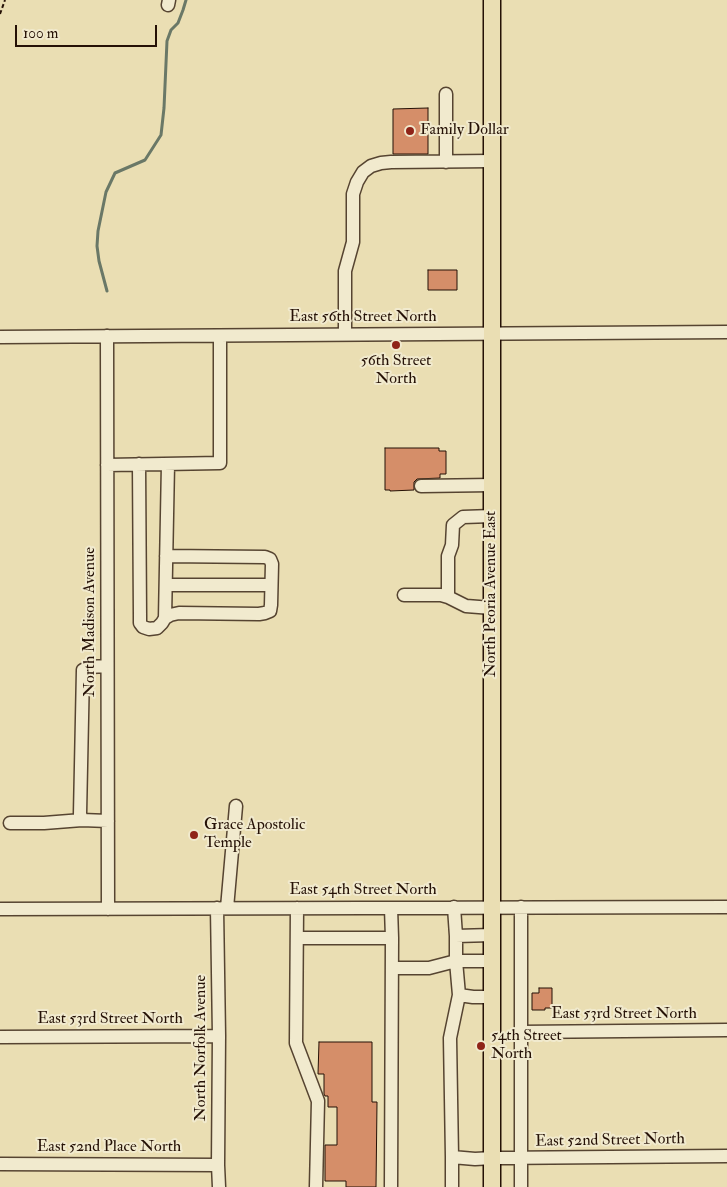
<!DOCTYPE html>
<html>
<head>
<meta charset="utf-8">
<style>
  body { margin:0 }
  #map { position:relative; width:727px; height:1187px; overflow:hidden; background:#eadeb3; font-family:"IM FELL Double Pica",serif }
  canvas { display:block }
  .scale { position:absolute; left:15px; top:25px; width:142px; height:22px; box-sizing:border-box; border:2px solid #251106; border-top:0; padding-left:6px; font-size:15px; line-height:18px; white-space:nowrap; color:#251106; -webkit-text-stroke:4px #f1eace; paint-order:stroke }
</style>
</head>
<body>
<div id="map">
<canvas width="727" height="1187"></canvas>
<div class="scale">100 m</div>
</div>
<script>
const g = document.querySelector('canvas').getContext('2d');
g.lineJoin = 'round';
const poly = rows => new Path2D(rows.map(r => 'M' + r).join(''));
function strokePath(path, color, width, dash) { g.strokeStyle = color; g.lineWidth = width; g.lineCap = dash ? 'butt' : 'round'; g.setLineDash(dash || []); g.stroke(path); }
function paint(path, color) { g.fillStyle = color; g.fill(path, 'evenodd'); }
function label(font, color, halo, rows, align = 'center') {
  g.font = font + ' "IM FELL Double Pica",serif'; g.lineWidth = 4; g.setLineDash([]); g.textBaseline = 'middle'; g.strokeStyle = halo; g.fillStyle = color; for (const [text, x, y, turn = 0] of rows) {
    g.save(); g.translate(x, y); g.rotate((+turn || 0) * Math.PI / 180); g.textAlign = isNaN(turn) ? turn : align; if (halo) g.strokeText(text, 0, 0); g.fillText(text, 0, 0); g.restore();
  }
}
strokePath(poly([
  [107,291,99,261,97,246,98,231,106,192,115,173,145,160,161,135,164,108,167,41,171,30,178,23,183,10,186,0]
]), '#6a7867', 3);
const building = poly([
  [428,108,428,154,393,154,393,109,428,108],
  [428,270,457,270,457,290,428,290,428,270],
  [385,448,439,448,439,451,446,451,446,474,440,474,440,478,417,479,414,482,414,490,390,491,390,490,385,490,385,448],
  [539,988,552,988,552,1008,545,1008,545,1010,532,1010,532,993,539,993,539,988],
  [319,1042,372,1042,372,1102,377,1102,376,1187,346,1187,346,1181,325,1181,325,1145,337,1145,337,1107,328,1107,328,1096,325,1096,324,1094,324,1074,318,1074,319,1042]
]);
paint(building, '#d58e69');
strokePath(building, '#251106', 1);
const minor = poly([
  [168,5,169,0],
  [446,94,446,162],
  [345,334,345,271,353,242,353,194,357,182,363,172,371,166,381,163,391,162,492,161],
  [107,336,108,909],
  [0,337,727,332],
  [139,464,140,617,140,623,143,627,149,629,157,628,162,623,165,618,170,615,179,613,259,614,265,613,270,611,271,605,272,564,270,559,265,557,166,556],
  [107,465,220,463,220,336],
  [421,486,492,485],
  [166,585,271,585],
  [404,595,441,595,448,597,466,606,492,608],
  [448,597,448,556,452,545,453,525,463,517,492,516],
  [165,618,168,464],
  [107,666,89,667,83,670,80,814,82,820,108,821],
  [10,823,44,823,82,820],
  [454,907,456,936,492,935],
  [217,908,219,1036,218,1165,219,1187],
  [227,908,236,806],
  [297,908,296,1043,318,1101,316,1187],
  [0,909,727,907],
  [456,936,456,961,492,961],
  [297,938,392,938,391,908],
  [392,968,429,968,456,961,459,995,473,997,492,997],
  [459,995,450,1038,452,1157,475,1159,493,1158,727,1156],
  [521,1032,727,1030],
  [0,1037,219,1036],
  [0,1164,218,1165],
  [391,1187,392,938],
  [452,1187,452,1157],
  [521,1187,521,907]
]);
const major = poly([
  [492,0,492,1187]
]);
strokePath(minor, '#564431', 15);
strokePath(major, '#251106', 19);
strokePath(poly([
  [0,14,5,0]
]), '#251106', 2, [4, 2.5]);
strokePath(minor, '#f1eace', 12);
strokePath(major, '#eadeb3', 16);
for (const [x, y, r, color] of [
  [410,131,5,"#8f2418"],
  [396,345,5,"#8f2418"],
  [194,835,5,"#8f2418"],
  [481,1046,5,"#8f2418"]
]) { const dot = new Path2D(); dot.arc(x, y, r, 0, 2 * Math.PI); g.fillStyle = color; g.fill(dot); strokePath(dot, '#f1eace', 2); }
label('16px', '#251106', '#f1eace', [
  ["Family Dollar",420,131],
  ["56th Street",396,362,"center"],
  ["North",396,380,"center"],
  ["Grace Apostolic",204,826],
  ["Temple",204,844],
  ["54th Street",491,1037],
  ["North",491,1055]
], 'left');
label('16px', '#251106', '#f1eace', [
  ["East 56th Street North",363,318],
  ["North Peoria Avenue East",492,594,-90],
  ["North Madison Avenue",91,622,-90],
  ["East 54th Street North",363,891],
  ["East 53rd Street North",624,1015],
  ["East 53rd Street North",110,1020],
  ["North Norfolk Avenue",202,1048,-90],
  ["East 52nd Street North",610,1141,-1],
  ["East 52nd Place North",109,1148]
]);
</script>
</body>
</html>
